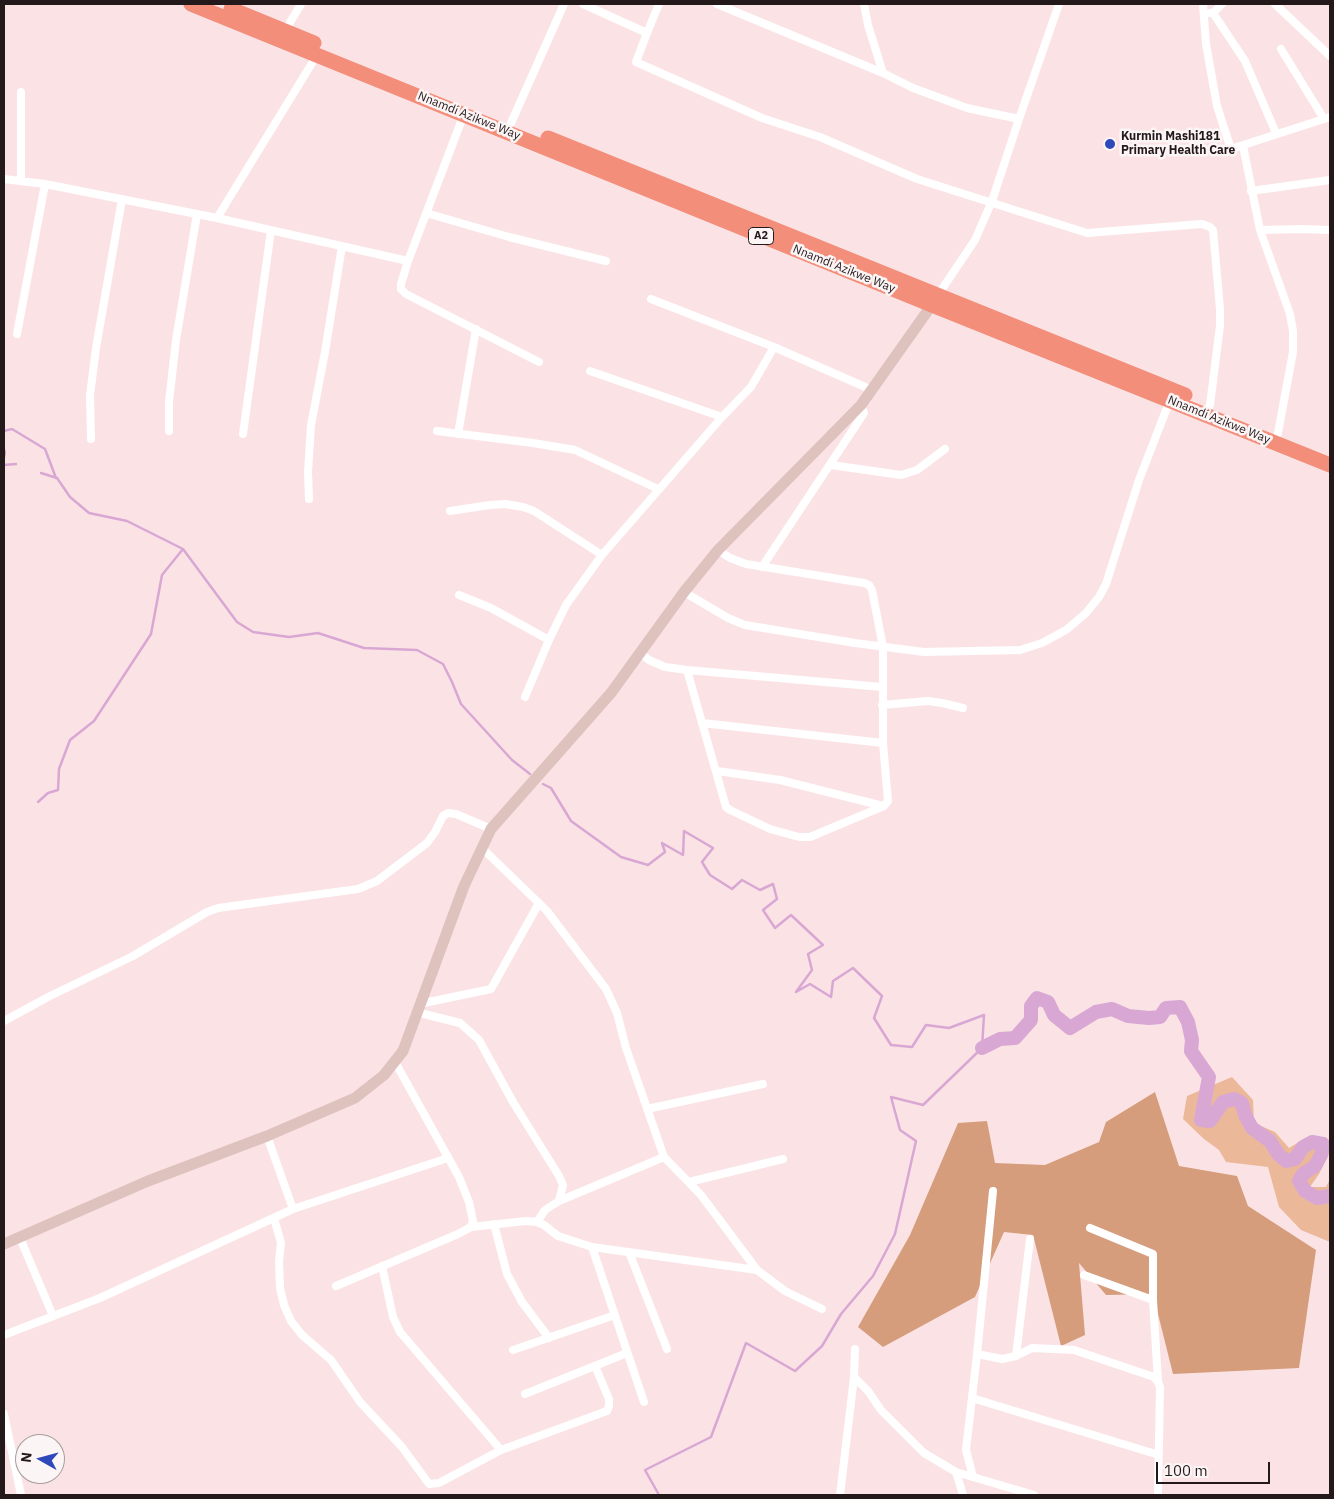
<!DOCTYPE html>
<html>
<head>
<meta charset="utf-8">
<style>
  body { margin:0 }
  #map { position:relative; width:1334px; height:1499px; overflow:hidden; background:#fbe3e5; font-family:"IBM Plex Sans",sans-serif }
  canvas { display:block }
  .frame { position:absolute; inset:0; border:5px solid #23181a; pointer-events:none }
  .north { position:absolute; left:15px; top:1434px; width:50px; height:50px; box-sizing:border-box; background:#fcf5f6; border:1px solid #a59d9e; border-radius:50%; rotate:277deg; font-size:14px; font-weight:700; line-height:20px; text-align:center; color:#23181a }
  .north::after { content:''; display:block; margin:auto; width:18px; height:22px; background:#2f49ba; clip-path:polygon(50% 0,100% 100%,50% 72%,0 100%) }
  .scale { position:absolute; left:1156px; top:1462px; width:114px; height:22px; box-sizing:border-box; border:2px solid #23181a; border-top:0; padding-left:6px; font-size:15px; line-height:18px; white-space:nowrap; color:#23181a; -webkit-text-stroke:4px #fcf5f6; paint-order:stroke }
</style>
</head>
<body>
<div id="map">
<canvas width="1334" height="1499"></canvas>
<div class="frame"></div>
<div class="north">N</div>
<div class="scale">100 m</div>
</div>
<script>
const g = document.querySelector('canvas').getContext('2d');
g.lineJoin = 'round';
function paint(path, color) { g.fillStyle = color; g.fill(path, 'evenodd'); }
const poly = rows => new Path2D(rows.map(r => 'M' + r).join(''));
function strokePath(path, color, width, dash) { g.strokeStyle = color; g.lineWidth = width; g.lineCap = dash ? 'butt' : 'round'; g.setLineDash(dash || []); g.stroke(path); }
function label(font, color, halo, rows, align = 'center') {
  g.font = font + ' "IBM Plex Sans",sans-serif'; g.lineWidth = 5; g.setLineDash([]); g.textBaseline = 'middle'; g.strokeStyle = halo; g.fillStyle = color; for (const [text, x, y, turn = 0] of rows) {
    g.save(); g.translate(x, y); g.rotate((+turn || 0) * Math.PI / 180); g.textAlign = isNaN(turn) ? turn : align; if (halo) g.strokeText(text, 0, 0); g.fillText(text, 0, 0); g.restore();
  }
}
paint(poly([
  [1232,1077,1253,1100,1254,1123,1275,1132,1289,1148,1304,1139,1326,1137,1329,1154,1319,1174,1310,1187,1326,1187,1330,1179,1330,1242,1301,1230,1279,1207,1268,1167,1226,1162,1219,1150,1204,1139,1183,1119,1187,1096]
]), '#ebb899');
paint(poly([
  [1155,1092,1179,1166,1237,1176,1248,1206,1316,1250,1299,1368,1173,1374,1153,1294,1106,1295,1079,1263,1085,1335,1061,1346,1033,1235,1004,1232,975,1297,883,1347,858,1327,910,1235,958,1123,987,1121,995,1163,1045,1165,1099,1142,1106,1122]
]), '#d59d7b');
strokePath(poly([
  [4,431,12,429,45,449,56,478],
  [4,449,5,453,4,457],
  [4,465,16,464],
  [41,473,57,478,70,497,89,513,127,521,183,549,237,622,253,632,289,637,318,633,364,648,417,650,443,664,452,682,461,704,512,760,530,774],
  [543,784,551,788,571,821,621,857,648,865,665,852,662,843,683,855,684,831,713,848,702,862,710,875,732,889,742,880,760,890,773,884,777,899,763,910,775,928,791,915,823,945,808,954,812,970,796,992,810,984,831,997,833,981,853,968,882,996,874,1018,891,1045,912,1047,926,1025,949,1028,984,1015,982,1048,923,1105,891,1097,900,1130,916,1141,895,1234,873,1276,841,1314,822,1346,795,1371,746,1343,711,1437,645,1470,659,1495],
  [38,802,48,793,58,790,59,769,70,740,94,721,151,634,162,575,183,549]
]), '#d9a7d3', 2.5);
strokePath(poly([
  [982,1048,1000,1039,1015,1038,1031,1020,1031,1006,1037,998,1048,1002,1054,1015,1070,1028,1096,1012,1112,1009,1128,1016,1149,1018,1160,1017,1166,1008,1180,1007,1188,1022,1192,1040,1191,1051,1209,1077,1201,1120,1210,1121,1223,1102,1234,1099,1242,1103,1245,1115,1252,1128,1270,1141,1278,1154,1286,1161,1295,1159,1303,1147,1312,1142,1323,1144,1321,1155,1315,1166,1303,1174,1299,1181,1305,1191,1317,1198,1330,1196]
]), '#d9a7d3', 14);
strokePath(poly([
  [583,4,647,33,659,4],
  [717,4,883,73,913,88,967,108,1019,119],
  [864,4,868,25,883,73],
  [1203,4,1206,44,1217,106,1231,149,1330,117],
  [1275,4,1330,56],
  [1210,13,1213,13,1222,4],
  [1213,13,1245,61,1276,133],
  [285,31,301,4],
  [647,33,636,62,762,118,820,137,917,179,1087,233,1202,224,1210,227,1213,230,1220,309,1220,326,1210,405,1205,415],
  [1281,49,1324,119],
  [21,92,21,181],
  [464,114,408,261,401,284,401,289,406,294,539,362],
  [511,123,564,4],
  [1243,146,1260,230,1290,314,1293,331,1293,352,1278,433],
  [4,179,45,184,217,218,408,261],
  [1251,191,1330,180],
  [426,213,509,237,606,261],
  [217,218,317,55],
  [1260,230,1303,229,1330,230],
  [938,295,975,240,992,201,1019,119,1059,4],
  [651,299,774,347,872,390],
  [17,334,45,184],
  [590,371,722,417,751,387,774,347],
  [169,431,169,402,176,340,197,214],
  [437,431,533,443,575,450,658,489],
  [243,434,271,230],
  [458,434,476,329],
  [91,439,90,395,96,348,122,199],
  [831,465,901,475,917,470,945,449],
  [309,499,308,472,311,425,325,352,342,246],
  [450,511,490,505,505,504,523,507,534,511,602,555],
  [762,567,864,413,861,405],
  [684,592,728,618,745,625,855,643,924,652,1020,650,1042,643,1066,630,1086,613,1099,597,1106,584,1139,480,1170,400],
  [459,595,491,608,549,640],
  [640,653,649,660,665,667,687,670,882,687],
  [687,670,726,807,730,810,770,829,799,837,810,837,884,806,888,801,883,743,883,647,872,590,869,585,864,583,746,564,730,558,718,550],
  [525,697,549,640,566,605,602,555,722,417],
  [882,705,928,701,942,703,963,708],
  [702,723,883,743],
  [717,771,780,780,883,806],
  [482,848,547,911,606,989,617,1013,626,1048,664,1157,701,1195,757,1270,785,1291,822,1309],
  [419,1004,491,989,539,903],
  [416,1012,460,1023,479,1040,513,1102,559,1176,563,1185,559,1201,545,1210,537,1222],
  [4,1021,50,996,133,956,207,912,218,908,358,889,377,881,427,843,435,832,443,816,448,813,456,814,491,829],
  [395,1062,459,1177,469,1202,473,1221,471,1227],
  [647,1109,763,1084],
  [267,1136,293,1209],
  [689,1182,783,1159],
  [559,1201,664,1157],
  [274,1218,281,1243,279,1261,280,1288,284,1305,291,1321,302,1335,331,1360,360,1402,402,1447,429,1484,439,1483,501,1450,400,1332,393,1317,382,1266],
  [494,1224,507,1274,522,1302,549,1338],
  [1090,1228,1153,1254,1153,1300,1158,1382],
  [20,1238,53,1316],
  [592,1247,644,1402],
  [629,1252,667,1349],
  [1084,1275,1153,1300],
  [336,1286,458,1234,471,1227,526,1221,537,1222,544,1225,558,1236,592,1247,757,1270],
  [4,1335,100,1298,293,1209,448,1158],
  [855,1349,854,1377,868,1391,881,1410,924,1453,956,1472,1034,1495],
  [513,1350,615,1315],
  [977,1354,993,1191],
  [1016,1356,1030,1239],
  [525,1394,627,1353],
  [972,1398,1159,1455],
  [4,1414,21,1495],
  [501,1450,607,1411,609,1406,609,1399,595,1366],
  [956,1472,963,1495],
  [973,1477,966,1450,977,1354,1002,1359,1016,1356,1032,1348,1074,1350,1154,1377,1158,1382,1160,1387,1158,1495],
  [840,1495,854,1377]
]), '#fff', 8);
strokePath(poly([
  [4,1244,148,1181,267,1136,355,1098,384,1075,403,1051,464,886,491,829,611,693,684,592,718,550,861,405,936,299]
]), '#dec2be', 11);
strokePath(poly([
  [191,4,932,305,1330,465],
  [231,9,314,43],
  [548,138,1185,395]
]), '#f38e7a', 15);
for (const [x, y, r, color] of [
  [1110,144,6,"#2f49ba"]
]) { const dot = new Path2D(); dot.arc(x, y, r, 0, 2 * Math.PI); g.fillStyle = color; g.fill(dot); strokePath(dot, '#fcf5f6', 2); }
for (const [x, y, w] of [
  [761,236,25]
]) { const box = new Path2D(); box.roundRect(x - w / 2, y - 8.5, w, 17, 4); g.fillStyle = '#fcf5f6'; g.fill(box); strokePath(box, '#23181a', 1); }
label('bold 11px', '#23181a', null, [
  ["A2",761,236]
]);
label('12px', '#23181a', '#fcf5f6', [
  ["Nnamdi Azikwe Way",469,116,22],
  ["Nnamdi Azikwe Way",844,269,22],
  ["Nnamdi Azikwe Way",1219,420,22]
]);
label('bold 12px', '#23181a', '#fcf5f6', [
  ["Kurmin Mashi181",1121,137],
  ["Primary Health Care",1121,151]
], 'left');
</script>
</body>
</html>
